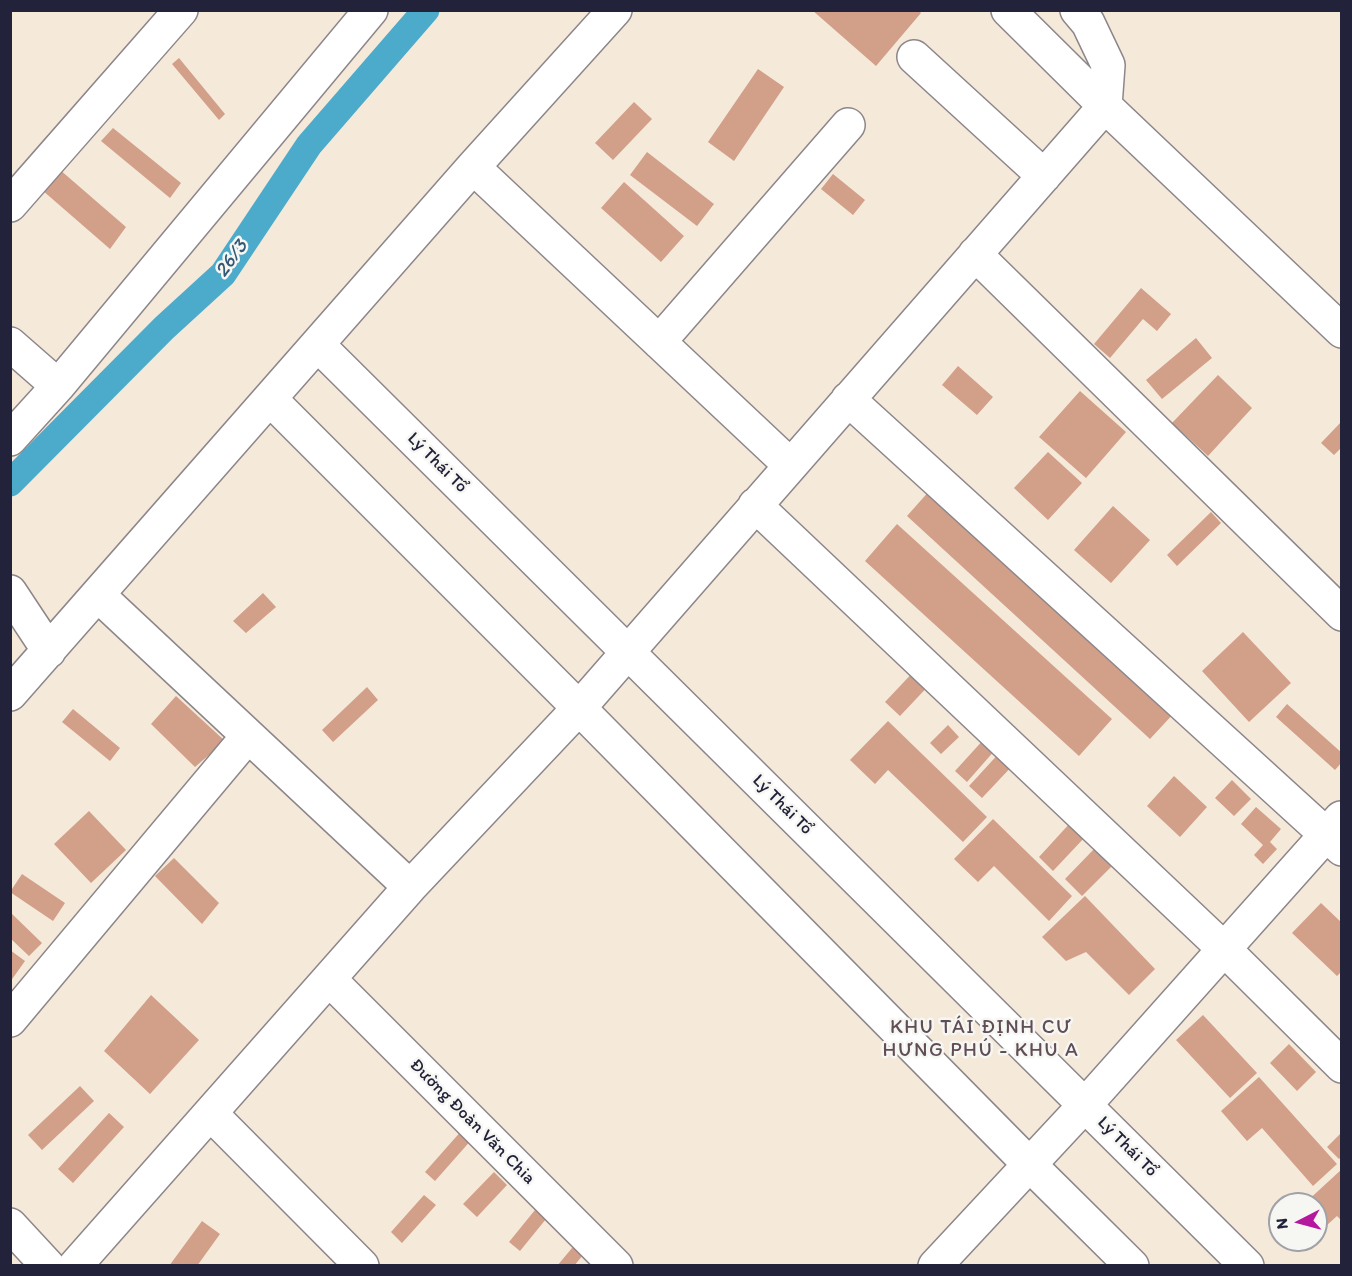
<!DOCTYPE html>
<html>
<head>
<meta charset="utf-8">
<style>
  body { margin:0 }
  #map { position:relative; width:1352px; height:1276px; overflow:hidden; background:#f5e9da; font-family:Itim,sans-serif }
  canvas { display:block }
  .frame { position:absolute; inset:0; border:12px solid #22223b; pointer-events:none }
  .north { position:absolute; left:1268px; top:1192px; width:60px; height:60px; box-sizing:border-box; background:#f6f6f2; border:2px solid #a1a1a9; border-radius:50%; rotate:264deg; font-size:16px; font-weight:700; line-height:24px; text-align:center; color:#22223b }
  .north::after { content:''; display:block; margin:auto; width:21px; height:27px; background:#b5179e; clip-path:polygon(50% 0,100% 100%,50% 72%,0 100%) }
</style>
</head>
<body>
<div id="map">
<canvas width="1352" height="1276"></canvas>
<div class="frame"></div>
<div class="north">N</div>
</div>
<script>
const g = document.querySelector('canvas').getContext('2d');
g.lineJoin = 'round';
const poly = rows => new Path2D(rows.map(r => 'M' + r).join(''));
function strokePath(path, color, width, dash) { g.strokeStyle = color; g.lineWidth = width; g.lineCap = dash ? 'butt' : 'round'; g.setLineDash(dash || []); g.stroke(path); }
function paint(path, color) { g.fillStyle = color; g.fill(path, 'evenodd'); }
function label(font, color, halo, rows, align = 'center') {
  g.font = font + ' Itim,sans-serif'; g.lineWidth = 5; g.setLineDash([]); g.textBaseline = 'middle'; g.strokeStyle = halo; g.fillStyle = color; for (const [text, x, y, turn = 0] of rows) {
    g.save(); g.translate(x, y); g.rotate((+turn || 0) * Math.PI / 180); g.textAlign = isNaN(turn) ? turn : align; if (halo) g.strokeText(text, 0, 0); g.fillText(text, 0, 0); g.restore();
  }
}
strokePath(poly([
  [10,483,164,328,223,274,309,145,426,10]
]), '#4caacb', 27);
paint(poly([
  [812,10,918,10,921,13,876,66],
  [179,58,225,114,219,120,172,64],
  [758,69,784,87,734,161,708,142],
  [634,102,652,119,613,160,595,143],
  [113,128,181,183,170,198,101,141],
  [647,152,714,204,697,226,630,175],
  [59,169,126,227,110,249,42,190],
  [833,174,865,200,853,215,821,189],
  [624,182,684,236,661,262,601,208],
  [1141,288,1171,314,1157,331,1143,319,1110,358,1094,344],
  [1196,338,1212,358,1162,399,1146,380],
  [958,366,993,397,977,415,942,385],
  [1218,375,1252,408,1208,456,1172,423],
  [1080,391,1126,432,1086,478,1039,437],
  [1342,421,1342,447,1334,455,1321,443],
  [1048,452,1082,483,1048,520,1014,488],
  [931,489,1175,712,1150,739,907,516],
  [1113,506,1150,540,1111,583,1074,550],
  [1211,512,1221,523,1177,566,1167,555],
  [897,524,1112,719,1079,756,865,561],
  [263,593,276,607,246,633,233,621],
  [1243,632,1291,683,1249,722,1202,671],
  [918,667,933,681,900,716,885,702],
  [367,687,378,700,333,742,322,730],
  [176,696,225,741,195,767,151,724],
  [1287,704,1342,753,1342,762,1335,770,1276,717],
  [73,709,120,748,110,761,62,722],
  [888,721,987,817,963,842,888,770,875,784,850,760],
  [948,725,959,737,941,754,930,743],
  [985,738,996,749,967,782,955,771],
  [1002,750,1015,763,982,798,969,786],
  [1174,776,1207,807,1180,837,1147,806],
  [1232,780,1251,799,1234,816,1215,798],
  [1256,807,1281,829,1270,842,1277,849,1263,864,1254,855,1263,845,1241,824],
  [89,811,126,850,91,883,54,844],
  [993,819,1072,896,1049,921,994,866,978,882,954,859],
  [1071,822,1086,836,1053,871,1039,857],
  [1095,848,1113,865,1082,896,1065,879],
  [174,858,219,903,202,924,155,876],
  [22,874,65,903,53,921,10,892],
  [1085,896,1155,969,1129,995,1086,952,1066,961,1042,937],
  [1321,903,1342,923,1342,971,1337,976,1292,933],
  [10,912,42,943,29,956,10,938],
  [10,950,25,961,10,982],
  [151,995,199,1040,150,1094,104,1051],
  [1203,1015,1257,1073,1230,1098,1176,1040],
  [1289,1044,1316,1072,1297,1091,1270,1063],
  [1259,1077,1337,1164,1313,1186,1262,1128,1247,1141,1221,1111],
  [80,1086,94,1101,42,1150,28,1135],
  [109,1113,124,1127,73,1183,58,1169],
  [463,1129,473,1138,435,1181,425,1172],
  [1342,1132,1342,1156,1339,1159,1327,1147],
  [1342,1169,1342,1221,1337,1216,1326,1226,1316,1215,1316,1204,1304,1204],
  [494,1172,507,1185,477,1217,463,1204],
  [424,1195,436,1205,402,1243,391,1232],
  [535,1210,546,1219,520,1251,509,1242],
  [202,1221,220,1234,197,1266,169,1266],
  [577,1242,587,1250,574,1266,557,1266]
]), '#d29f89');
const minor = poly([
  [1008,10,1105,106,1342,331],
  [914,57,1044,176],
  [473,167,790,465],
  [10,205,181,10],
  [975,254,1342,614],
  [659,342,848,125],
  [10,344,58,386,10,439],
  [318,345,1247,1266],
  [58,386,371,10],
  [270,399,579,708,1030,1165,1132,1266],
  [848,399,1342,849],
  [755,505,1224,949,1342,1066],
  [10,592,49,651],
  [98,595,410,887],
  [10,694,473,167,615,10],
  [329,979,616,1266],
  [10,1020,248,736],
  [211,1114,362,1266],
  [10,1225,48,1266],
  [75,1266,410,887,579,708,1105,106,1108,65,1088,23,1077,10],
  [935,1266,1085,1105,1341,818]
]);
strokePath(minor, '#8c868a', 36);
strokePath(minor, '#fff', 33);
label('18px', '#22223b', '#f6f6f2', [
  ["Lý Thái Tổ",437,463,45],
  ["Lý Thái Tổ",782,805,45],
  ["Đường Đoàn Văn Chia",472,1122,45],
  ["Lý Thái Tổ",1127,1147,45]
]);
label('italic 20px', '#335875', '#f6f6f2', [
  ["26/3",232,259,-54]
]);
g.letterSpacing = '1.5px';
label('20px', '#604e56', '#f6f6f2', [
  ["KHU TÁI ĐỊNH CƯ",981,1028],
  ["HƯNG PHÚ - KHU A",981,1051]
]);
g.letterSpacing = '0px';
</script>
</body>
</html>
